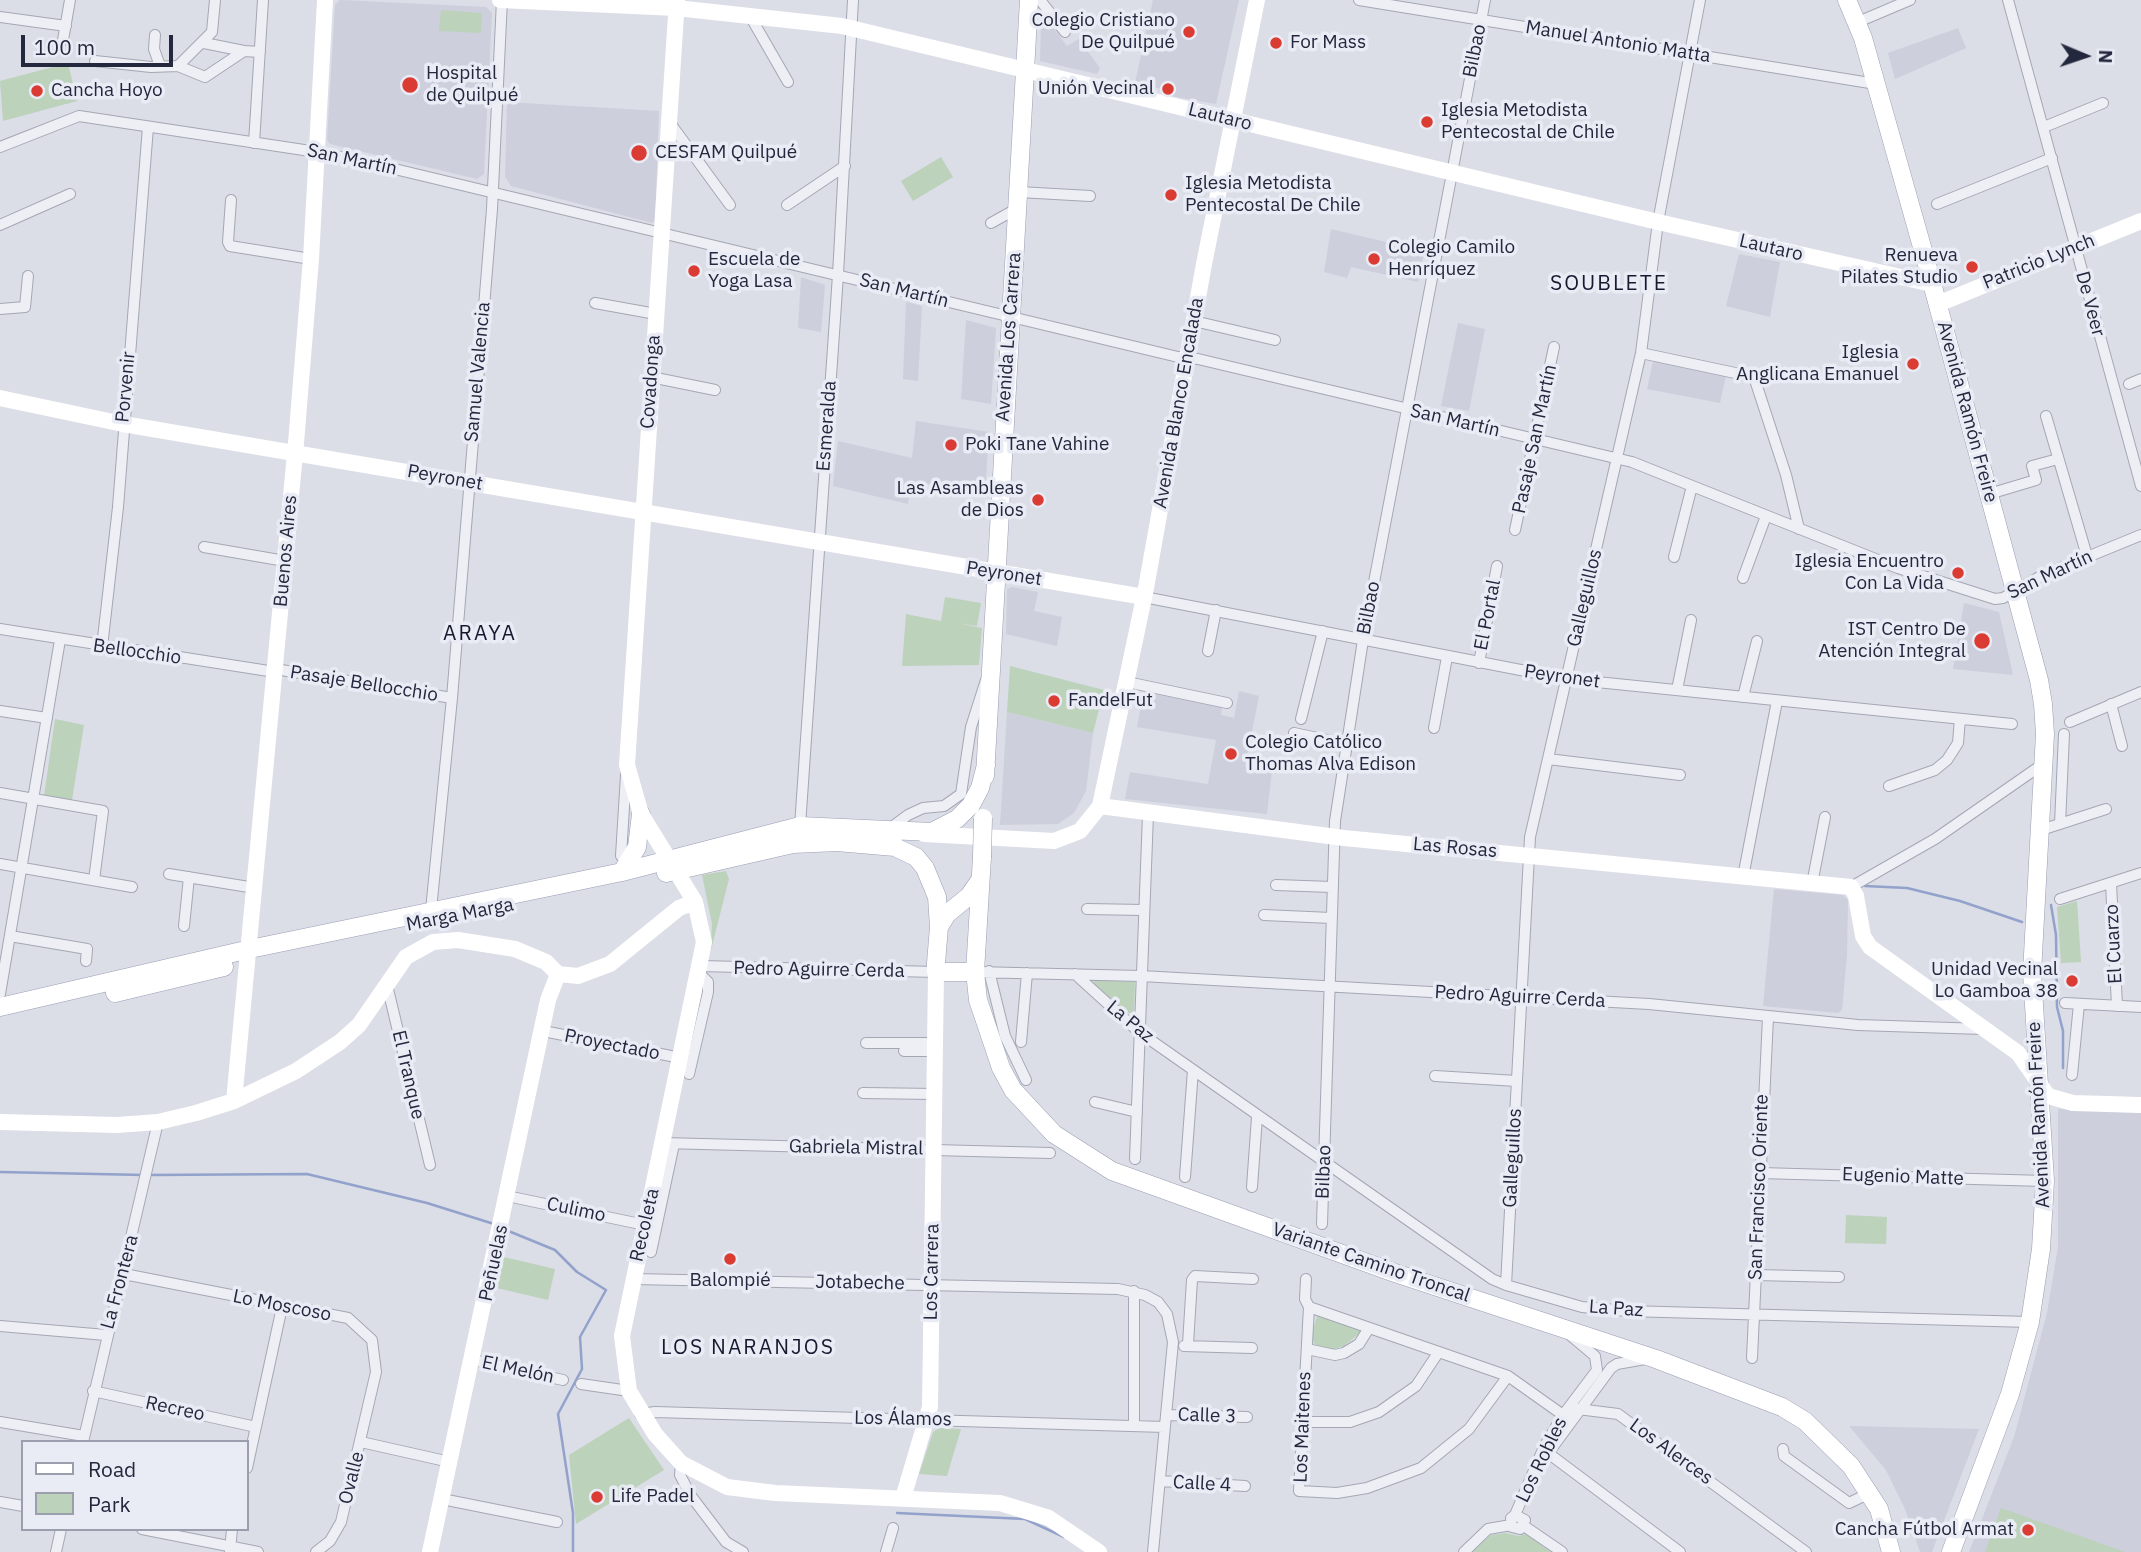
<!DOCTYPE html>
<html>
<head>
<meta charset="utf-8">
<style>
  body { margin:0 }
  #map { position:relative; width:2141px; height:1552px; overflow:hidden; background:#dbdde7; font-family:"IBM Plex Sans",sans-serif }
  canvas { display:block }
  .legend { position:absolute; left:21px; top:1440px; width:228px; height:91px; box-sizing:border-box; background:#eaecf5; border:2px solid #9b9eac; margin:0; padding:9px 12px; list-style:none; font-size:21px; color:#24283e }
  .legend li { display:flex; align-items:center; gap:14px; height:35px }
  .legend b { width:35px; border:2px solid #9b9eac }
  .north { position:absolute; left:2050px; top:21px; width:70px; height:70px; -webkit-text-stroke:5px #eaecf5; paint-order:stroke; rotate:92deg; font-size:19px; font-weight:700; line-height:28px; text-align:center; color:#24283e }
  .north::after { content:''; display:block; margin:auto; width:24px; height:32px; background:#24283e; clip-path:polygon(50% 0,100% 100%,50% 72%,0 100%) }
  .scale { position:absolute; left:21px; top:35px; width:152px; height:32px; box-sizing:border-box; border:4px solid #24283e; border-top:0; padding-left:9px; font-size:21px; line-height:24px; white-space:nowrap; color:#24283e; -webkit-text-stroke:5px #eaecf5; paint-order:stroke }
</style>
</head>
<body>
<div id="map">
<canvas width="2141" height="1552"></canvas>
<ul class="legend">
<li><b style="height:9px;background:#fff"></b>Road</li>
<li><b style="height:19px;background:#bcd2bb"></b>Park</li>
</ul>
<div class="north">N</div>
<div class="scale">100 m</div>
</div>
<script>
const g = document.querySelector('canvas').getContext('2d');
g.lineJoin = 'round';
function paint(path, color) { g.fillStyle = color; g.fill(path, 'evenodd'); }
const poly = rows => new Path2D(rows.map(r => 'M' + r).join(''));
function strokePath(path, color, width, dash) { g.strokeStyle = color; g.lineWidth = width; g.lineCap = dash ? 'butt' : 'round'; g.setLineDash(dash || []); g.stroke(path); }
function label(font, color, halo, rows, align = 'center') {
  g.font = font + ' "IBM Plex Sans",sans-serif'; g.lineWidth = 7; g.setLineDash([]); g.textBaseline = 'middle'; g.strokeStyle = halo; g.fillStyle = color; for (const [text, x, y, turn = 0] of rows) {
    g.save(); g.translate(x, y); g.rotate((+turn || 0) * Math.PI / 180); g.textAlign = isNaN(turn) ? turn : align; if (halo) g.strokeText(text, 0, 0); g.fillText(text, 0, 0); g.restore();
  }
}
paint(poly([
  [340,0,486,7,492,13,484,174,477,179,330,144,327,140,335,5],
  [1153,0,1239,0,1216,104,1166,95,1166,90,1135,83],
  [1041,20,1048,21,1067,46,1079,39,1100,68,1097,74,1040,61],
  [1958,28,1966,48,1895,79,1888,53],
  [507,102,659,111,655,221,652,223,511,186,505,177],
  [1331,229,1424,251,1418,282,1351,267,1347,278,1324,272],
  [1739,254,1780,262,1770,317,1726,306],
  [801,277,825,285,821,332,798,328],
  [906,302,922,306,918,381,903,379],
  [966,320,996,328,991,404,961,399],
  [1458,323,1485,329,1469,411,1441,406],
  [1653,361,1726,375,1720,403,1647,389],
  [916,421,989,432,985,493,910,481,908,504,833,486,838,441,912,458],
  [1012,587,1038,592,1034,611,1062,617,1057,646,1006,634,1007,589],
  [1964,603,1999,612,2013,675,1953,669],
  [1144,690,1222,706,1221,715,1234,718,1239,691,1259,696,1245,767,1272,770,1267,814,1125,799,1130,772,1208,784,1216,740,1137,727],
  [1007,712,1093,733,1086,791,1074,813,1058,824,1000,825],
  [1774,889,1843,895,1848,900,1847,955,1842,1010,1838,1013,1763,1006],
  [2058,1109,2141,1113,2141,1552,1969,1552,2014,1437,2047,1313,2058,1247],
  [1849,1426,1979,1429,1932,1552,1920,1552,1905,1509,1886,1470]
]), '#cdcfdc');
paint(poly([
  [441,10,482,13,481,33,439,31],
  [68,63,77,101,3,121,0,81],
  [941,157,953,177,913,201,901,181],
  [945,597,981,603,977,626,957,623,982,628,979,665,902,666,906,614,941,621],
  [1010,666,1104,690,1093,733,1007,712],
  [55,719,84,725,72,800,44,796],
  [726,871,729,879,711,950,712,924,702,875],
  [2077,901,2081,962,2061,963,2057,907],
  [1094,980,1135,982,1134,1013,1126,1013,1093,985],
  [1846,1215,1887,1217,1886,1244,1845,1243],
  [504,1257,555,1269,548,1300,497,1288],
  [1318,1313,1361,1328,1361,1332,1344,1346,1331,1350,1315,1345,1311,1336],
  [629,1418,664,1470,576,1524,569,1455],
  [939,1428,961,1429,947,1476,919,1474,933,1432],
  [2001,1508,2125,1552,1985,1552],
  [1506,1533,1519,1536,1526,1534,1551,1552,1472,1552,1491,1535]
]), '#bcd2bb');
strokePath(poly([
  [1865,886,1907,888,1960,901,2022,922],
  [2051,905,2056,935,2057,1007,2063,1031,2063,1068],
  [0,1172,144,1175],
  [150,1175,307,1174,427,1203,494,1224],
  [506,1230,555,1250,577,1272,606,1290,580,1337,582,1369,558,1414,573,1513,573,1552],
  [897,1513,1025,1519,1064,1537]
]), '#92a2cb', 2.5);
const street = poly([
  [1040,0,1065,32],
  [1359,0,1876,84],
  [2008,0,2141,486],
  [750,16,788,82],
  [0,17,66,26],
  [1858,22,1910,0],
  [155,35,154,49,160,66],
  [63,40,70,0],
  [204,43,244,51],
  [95,61,151,67,178,66,212,32,215,0],
  [178,66,205,77,244,51,260,52],
  [670,123,730,205],
  [2044,127,2103,103],
  [254,143,263,0],
  [0,147,79,116,317,152,378,165,1178,357,1198,359,1632,462,1898,568,1995,599,2003,598,2041,576,2141,535],
  [1019,192,1090,196],
  [231,200,228,242,230,246,311,259],
  [1937,204,2052,158],
  [787,205,845,166],
  [991,223,1018,208],
  [0,225,70,194],
  [595,303,656,314],
  [0,309,25,307,28,276],
  [1194,321,1275,340],
  [1641,353,1754,377,1786,475,1799,529],
  [651,377,715,390],
  [2129,384,2141,379],
  [2046,416,2087,556],
  [1989,494,2036,480,2032,466,2058,459],
  [1515,530,1554,347],
  [204,547,285,561],
  [1674,557,1692,486],
  [1743,578,1766,516],
  [1144,597,1567,679,2012,724],
  [0,629,275,672],
  [102,647,118,507,148,127],
  [1208,651,1216,610],
  [1479,663,1497,566],
  [275,669,452,698],
  [1127,682,1227,703],
  [1677,690,1691,620],
  [1743,697,1757,641],
  [2111,704,2122,746],
  [0,711,47,718],
  [1301,719,1323,631],
  [2070,722,2141,692],
  [1434,728,1447,657],
  [1294,733,1346,744],
  [1548,759,1680,775],
  [1889,786,1935,770,1947,760,1958,743,1960,719],
  [0,793,103,811,94,880],
  [2060,824,2064,734],
  [889,829,908,815,923,808,944,806,961,794,971,727,986,680],
  [796,830,800,826,838,275,853,0],
  [2038,831,2106,809],
  [621,856,626,775],
  [0,864,132,887],
  [169,874,255,888],
  [1743,877,1777,701],
  [2111,883,2117,1006],
  [1812,884,1825,817],
  [1276,885,1332,887],
  [1851,887,1935,839,2043,764],
  [2060,899,2141,873],
  [1087,909,1143,910],
  [431,910,452,698,492,209,502,0],
  [1264,915,1331,918],
  [184,926,189,877],
  [10,936,87,949,86,961],
  [701,966,936,972],
  [989,971,1005,1036,1026,1080],
  [975,972,1141,976,1521,997,1649,1004,1858,1025,1983,1029],
  [1075,974,1139,1032,1492,1279,1506,1285,1582,1307,1627,1311,2030,1322],
  [387,985,430,1165],
  [0,994,60,640],
  [2065,1003,2141,1007],
  [543,1031,681,1058],
  [1021,1042,1027,973],
  [866,1043,937,1043],
  [904,1051,936,1051],
  [689,1074,708,992,708,982,699,973],
  [2072,1075,2079,1004],
  [1435,1076,1517,1081],
  [863,1093,935,1094],
  [1095,1102,1137,1112],
  [663,1143,1050,1153],
  [1135,1159,1148,814],
  [1760,1173,2045,1181],
  [1185,1177,1193,1070],
  [1252,1187,1257,1117],
  [507,1196,645,1225],
  [1322,1224,1335,821,1363,640,1485,0],
  [651,1252,674,1144],
  [124,1274,348,1318,372,1340,376,1372,341,1522,330,1541,316,1552],
  [1756,1275,1839,1277],
  [633,1279,1118,1289,1145,1295,1158,1302,1167,1314,1173,1342,1153,1552],
  [1306,1279,1305,1299,1309,1307,1299,1491,1337,1493,1367,1488,1421,1468,1469,1429,1508,1376],
  [1506,1285,1530,837,1641,353,1658,222,1700,0],
  [1134,1291,1134,1426],
  [1309,1307,1508,1376,1563,1415,1578,1409,1618,1414,1806,1552],
  [0,1326,106,1335],
  [1188,1344,1192,1280,1195,1276,1253,1279],
  [1184,1346,1252,1348],
  [1307,1349,1335,1355,1344,1353,1359,1344,1369,1328],
  [1752,1358,1768,1017],
  [473,1360,563,1380],
  [581,1384,629,1391],
  [93,1391,256,1427],
  [640,1414,655,1412,1165,1427],
  [1166,1415,1247,1417],
  [0,1422,84,1436],
  [1302,1422,1350,1422,1379,1412,1416,1386,1438,1353],
  [83,1442,158,1122],
  [361,1442,450,1462],
  [1545,1447,1548,1453,1680,1552],
  [1783,1449,1784,1456,1849,1503,1870,1493],
  [1546,1456,1611,1368,1617,1364,1645,1359],
  [681,1463,680,1475,691,1496,726,1542,743,1552],
  [247,1468,282,1307],
  [1160,1481,1245,1486],
  [442,1499,557,1522],
  [0,1502,23,1506],
  [1515,1515,1525,1520,1520,1529,1512,1527,1511,1518,1515,1515,1544,1447,1563,1415,1597,1370,1595,1356,1571,1336],
  [1524,1526,1562,1552],
  [142,1529,258,1552],
  [230,1551,232,1529],
  [56,1552,61,1529],
  [886,1552,893,1528],
  [1464,1552,1488,1529,1511,1525]
]);
const primary = poly([
  [1847,0,1863,38,1926,261,2039,680,2043,704,2045,734,2032,973,2045,1181,2041,1249,2030,1322,2010,1394,1951,1552],
  [985,776,1029,0],
  [982,857,975,972,978,1000,1001,1068,1013,1090,1054,1134,1112,1171,1395,1273,1656,1359,1782,1407,1805,1421,1851,1466,1879,1509,1891,1552],
  [622,872,637,847,641,814],
  [666,873,793,844,837,842,895,847,916,857,925,868,937,897,939,927],
  [975,972,936,972,936,963,939,927,947,914,969,896,980,880],
  [115,993,224,967],
  [0,1007,250,949,622,872,800,826,932,832,957,819,971,805,980,788,986,765]
]);
strokePath(street, '#a4a7b4', 12);
strokePath(primary, '#999eb4', 19);
strokePath(street, '#eeeff5', 10);
strokePath(poly([
  [500,0,676,8,842,26,1658,222,1932,284],
  [677,0,627,765,641,814,695,902,704,942,622,1336,629,1391,655,1434,681,1463,727,1487,775,1493,1000,1503,1049,1518,1099,1552],
  [1938,304,2141,221],
  [0,398,123,424,1144,597],
  [1100,806,1344,838,1851,887,1856,896,1863,936,1870,947,2018,1053,2048,1096,2073,1103,2141,1105],
  [924,834,1054,841,1080,831,1100,806,1146,588,1204,264,1257,0],
  [234,1101,296,443,311,259,325,0],
  [0,1122,117,1125,158,1122,196,1113,234,1101,296,1071,340,1042,359,1025,406,957,433,942,458,940,515,949,546,962,558,974,578,976,610,964,679,908,695,902],
  [903,1498,930,1407,936,972],
  [430,1552,548,1000,558,974]
]), '#fff', 16);
strokePath(primary, '#fff', 18);
const primaryBridge = poly([
  [982,857,983,818]
]);
strokePath(primaryBridge, '#999eb4', 19, []);
strokePath(primaryBridge, '#fff', 18);
for (const [x, y, r, color] of [
  [1189,32,7,"#da3b32"],
  [1276,43,7,"#da3b32"],
  [410,85,9,"#da3b32"],
  [1168,89,7,"#da3b32"],
  [37,91,7,"#da3b32"],
  [1427,122,7,"#da3b32"],
  [639,153,9,"#da3b32"],
  [1171,195,7,"#da3b32"],
  [1374,259,7,"#da3b32"],
  [1972,267,7,"#da3b32"],
  [694,271,7,"#da3b32"],
  [1913,364,7,"#da3b32"],
  [951,445,7,"#da3b32"],
  [1038,500,7,"#da3b32"],
  [1958,573,7,"#da3b32"],
  [1982,641,9,"#da3b32"],
  [1054,701,7,"#da3b32"],
  [1231,754,7,"#da3b32"],
  [2072,981,7,"#da3b32"],
  [730,1259,7,"#da3b32"],
  [597,1497,7,"#da3b32"],
  [2028,1530,7,"#da3b32"]
]) { const dot = new Path2D(); dot.arc(x, y, r, 0, 2 * Math.PI); g.fillStyle = color; g.fill(dot); strokePath(dot, '#eaecf5', 2.5); }
label('19px', '#24283e', '#eaecf5', [
  ["Colegio Cristiano",1175,21,"right"],
  ["De Quilpué",1175,43,"right"],
  ["For Mass",1290,43],
  ["Hospital",426,74],
  ["de Quilpué",426,96],
  ["Unión Vecinal",1154,89,"right"],
  ["Cancha Hoyo",51,91],
  ["Iglesia Metodista",1441,111],
  ["Pentecostal de Chile",1441,133],
  ["CESFAM Quilpué",655,153],
  ["Iglesia Metodista",1185,184],
  ["Pentecostal De Chile",1185,206],
  ["Colegio Camilo",1388,248],
  ["Henríquez",1388,270],
  ["Renueva",1958,256,"right"],
  ["Pilates Studio",1958,278,"right"],
  ["Escuela de",708,260],
  ["Yoga Lasa",708,282],
  ["Iglesia",1899,353,"right"],
  ["Anglicana Emanuel",1899,375,"right"],
  ["Poki Tane Vahine",965,445],
  ["Las Asambleas",1024,489,"right"],
  ["de Dios",1024,511,"right"],
  ["Iglesia Encuentro",1944,562,"right"],
  ["Con La Vida",1944,584,"right"],
  ["IST Centro De",1966,630,"right"],
  ["Atención Integral",1966,652,"right"],
  ["FandelFut",1068,701],
  ["Colegio Católico",1245,743],
  ["Thomas Alva Edison",1245,765],
  ["Unidad Vecinal",2058,970,"right"],
  ["Lo Gamboa 38",2058,992,"right"],
  ["Balompié",730,1281,"center"],
  ["Life Padel",611,1497],
  ["Cancha Fútbol Armat",2014,1530,"right"]
], 'left');
label('19px', '#24283e', '#eaecf5', [
  ["Manuel Antonio Matta",1618,42,9],
  ["Bilbao",1475,51,-79],
  ["Lautaro",1220,117,14],
  ["San Martín",352,160,12],
  ["Lautaro",1771,248,13],
  ["Patricio Lynch",2039,262,-22],
  ["San Martín",904,291,14],
  ["De Veer",2090,304,75],
  ["Avenida Los Carrera",1009,337,-86],
  ["Samuel Valencia",478,372,-85],
  ["Covadonga",651,382,-86],
  ["Porvenir",126,387,-85],
  ["Avenida Blanco Encalada",1179,403,-80],
  ["Avenida Ramón Freire",1967,412,75],
  ["San Martín",1455,421,13],
  ["Esmeralda",827,426,-86],
  ["Pasaje San Martín",1535,439,-78],
  ["Peyronet",445,478,10],
  ["Buenos Aires",286,551,-85],
  ["Peyronet",1004,574,9],
  ["San Martín",2050,575,-25],
  ["Galleguillos",1585,598,-77],
  ["Bilbao",1369,608,-79],
  ["El Portal",1488,615,-79],
  ["Bellocchio",137,652,8],
  ["Peyronet",1562,677,8],
  ["Pasaje Bellocchio",364,684,9],
  ["Las Rosas",1455,848,5],
  ["Marga Marga",460,915,-11],
  ["El Cuarzo",2114,944,-93],
  ["Pedro Aguirre Cerda",819,970,1],
  ["Pedro Aguirre Cerda",1520,997,3],
  ["La Paz",1130,1022,39],
  ["Proyectado",612,1045,11],
  ["El Tranque",408,1075,77],
  ["Avenida Ramón Freire",2039,1115,-93],
  ["Gabriela Mistral",856,1148,1],
  ["Galleguillos",1513,1158,-87],
  ["Bilbao",1324,1172,-88],
  ["Eugenio Matte",1903,1177,2],
  ["San Francisco Oriente",1759,1187,-88],
  ["Culimo",576,1210,12],
  ["Recoleta",645,1225,-77],
  ["Peñuelas",494,1263,-78],
  ["Variante Camino Troncal",1371,1263,19],
  ["Los Carrera",932,1272,-89],
  ["La Frontera",120,1282,-75],
  ["Jotabeche",860,1283,1],
  ["Lo Moscoso",282,1306,11],
  ["La Paz",1616,1309,4],
  ["El Melón",518,1370,12],
  ["Recreo",175,1409,12],
  ["Calle 3",1207,1416,2],
  ["Los Álamos",903,1419,1],
  ["Los Maitenes",1303,1427,-88],
  ["Los Alerces",1671,1452,36],
  ["Los Robles",1542,1460,-64],
  ["Ovalle",352,1478,-76],
  ["Calle 4",1202,1484,3]
]);
g.letterSpacing = '2px';
label('21px', '#161a2f', '#eaecf5', [
  ["SOUBLETE",1609,284],
  ["ARAYA",480,634],
  ["LOS NARANJOS",748,1348]
]);
g.letterSpacing = '0px';
</script>
</body>
</html>
